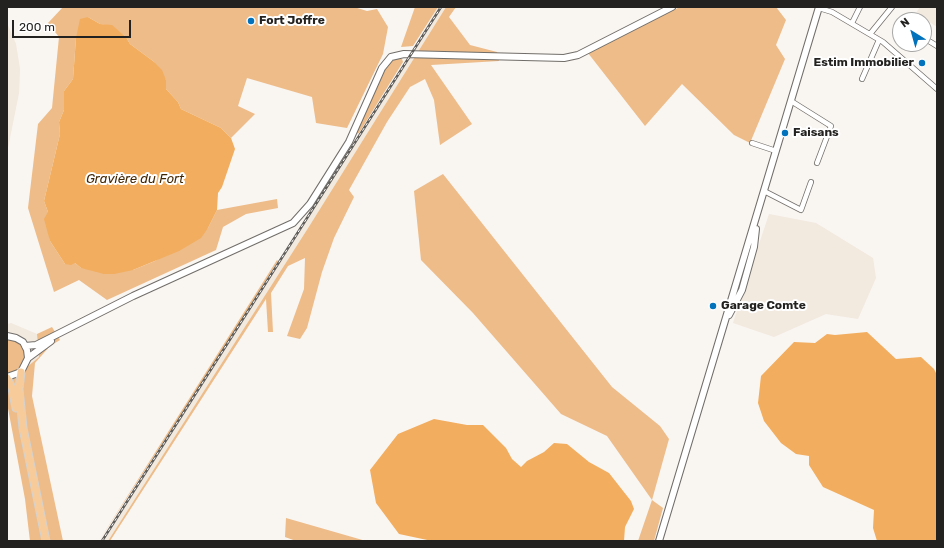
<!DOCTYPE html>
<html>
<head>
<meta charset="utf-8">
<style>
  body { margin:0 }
  #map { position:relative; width:944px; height:548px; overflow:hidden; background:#f9f5f1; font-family:Rubik,sans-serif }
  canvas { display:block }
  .frame { position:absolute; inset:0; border:8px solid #232220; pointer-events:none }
  .north { position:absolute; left:892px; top:12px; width:40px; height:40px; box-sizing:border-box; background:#fff; border:1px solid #a7a7a6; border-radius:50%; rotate:323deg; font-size:11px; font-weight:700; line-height:16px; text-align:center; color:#232220 }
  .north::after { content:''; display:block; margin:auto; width:14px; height:18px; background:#0372bd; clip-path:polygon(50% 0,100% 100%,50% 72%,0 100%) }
  .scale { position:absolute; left:12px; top:20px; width:119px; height:18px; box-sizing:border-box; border:2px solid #232220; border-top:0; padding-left:5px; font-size:12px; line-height:14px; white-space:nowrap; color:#232220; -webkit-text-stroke:3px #fff; paint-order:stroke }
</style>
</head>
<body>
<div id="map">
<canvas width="944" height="548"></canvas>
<div class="frame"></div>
<div class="north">N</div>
<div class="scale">200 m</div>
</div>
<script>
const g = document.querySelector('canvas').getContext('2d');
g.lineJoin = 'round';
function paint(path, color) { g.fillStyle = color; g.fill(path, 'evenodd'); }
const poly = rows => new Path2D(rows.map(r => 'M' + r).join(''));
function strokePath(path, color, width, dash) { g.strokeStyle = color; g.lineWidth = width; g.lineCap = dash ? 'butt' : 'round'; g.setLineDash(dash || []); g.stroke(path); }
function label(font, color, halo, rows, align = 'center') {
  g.font = font + ' Rubik,sans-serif'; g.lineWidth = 4; g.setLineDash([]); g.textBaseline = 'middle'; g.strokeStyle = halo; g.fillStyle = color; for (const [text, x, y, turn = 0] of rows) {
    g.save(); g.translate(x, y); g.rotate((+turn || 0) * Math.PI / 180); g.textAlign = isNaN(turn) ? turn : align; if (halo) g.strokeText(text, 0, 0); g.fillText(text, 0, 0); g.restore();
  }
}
paint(poly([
  [438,7,446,7,310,225,108,541,100,541,405,63],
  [920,7,937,7,937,27,916,13],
  [7,23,16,44,20,69,19,93,7,153],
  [769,214,816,223,873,258,876,278,858,319,826,314,774,337,733,323],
  [11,323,37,334,39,357,15,378,7,379,7,324]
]), '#f2e9df');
paint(poly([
  [63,7,354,7,367,11,377,9,388,27,383,54,347,128,316,123,312,97,247,78,238,106,255,114,231,138,221,128,181,109,178,102,166,89,166,80,153,61,130,44,126,37,112,26,100,24,88,17,76,38,73,79,64,91,64,110,59,122,60,134,44,201,48,212,50,241,65,264,75,263,81,268,133,270,155,261,208,228,217,210,277,199,278,208,246,214,223,227,216,250,107,300,79,280,54,292,28,208,38,124,52,108,59,37,48,23],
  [415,7,438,7,413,46,401,47],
  [446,7,456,7,449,17,470,45,497,52,499,61,431,65,472,124,440,145,434,100,425,79,410,87,387,122,349,190,354,197,334,238,322,272,307,328,300,339,287,336,304,289,305,258,288,266,271,293,273,332,268,332,266,299,110,541,108,541,310,225],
  [680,7,776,7,786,20,776,45,785,59,750,143,734,135,682,84,645,126,588,53,629,30],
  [398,58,402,59,403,62,359,133,356,134,387,66,393,60],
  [443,174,612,387,660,426,669,439,652,500,663,508,654,541,638,541,652,500,607,436,561,414,473,313,421,260,414,191],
  [277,260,278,261,219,356,99,541],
  [52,327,60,340,50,346,35,363,32,396,63,541,30,541,25,499,7,403,7,379,15,377,39,357,37,334],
  [7,339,16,341,20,344,24,348,26,359,21,369,7,374],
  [286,518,366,541,296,541,285,537]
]), '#edbc89');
paint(poly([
  [88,17,100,24,112,25,126,37,130,44,153,61,162,70,166,80,166,89,178,102,181,109,221,128,231,138,235,149,222,187,218,193,217,210,208,228,201,238,179,251,133,270,114,274,104,274,81,268,75,263,71,265,65,264,50,241,44,219,48,212,44,201,60,134,59,122,64,110,64,91,73,79,76,38,80,19],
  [867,332,896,359,921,357,934,369,937,375,937,541,877,541,873,528,874,510,823,487,809,465,809,456,796,454,781,443,764,421,758,403,761,376,794,342,815,343,827,334,835,335],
  [434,419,467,425,483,425,506,448,512,459,521,467,527,461,544,452,554,443,567,444,589,462,609,473,631,501,634,509,625,527,624,541,432,541,399,534,376,503,370,470,398,434]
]), '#f2ad5e');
const minor = poly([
  [819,8,832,12,883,42,937,89],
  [852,23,860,7],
  [870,34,892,7],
  [924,38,937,46],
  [862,79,879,40],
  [791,101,831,126,817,163],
  [752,143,776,151],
  [764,191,801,210,811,182]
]);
const secondary = poly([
  [729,315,742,290,754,247,756,229],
  [7,336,16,338,23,342,27,350,28,358,21,372,7,377],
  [25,346,36,345,133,296,293,223,310,204,349,142,382,68,391,57,404,54,564,58,578,55,672,7],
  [28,358,51,341],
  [659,541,819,7]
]);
const trunk = poly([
  [21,372,19,389,23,428,46,541],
  [7,378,12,388,16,408]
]);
strokePath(minor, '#716e6a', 6);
strokePath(secondary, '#716e6a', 8);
strokePath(trunk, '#d3d3d2', 9);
strokePath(minor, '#fff', 4.5);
strokePath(secondary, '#fff', 6);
strokePath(trunk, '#f8cb9a', 7);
const rail = poly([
  [102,541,441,7]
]);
strokePath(rail, '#5f5d5a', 2.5);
strokePath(rail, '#fff', 1, [3]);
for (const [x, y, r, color] of [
  [251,21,4,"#0372bd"],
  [922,63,4,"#0372bd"],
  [785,133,4,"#0372bd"],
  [713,306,4,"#0372bd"]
]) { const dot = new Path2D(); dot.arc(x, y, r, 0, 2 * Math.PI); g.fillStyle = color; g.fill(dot); strokePath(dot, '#fff', 1.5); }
label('bold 12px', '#232220', '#fff', [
  ["Fort Joffre",259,21],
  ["Estim Immobilier",914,63,"right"],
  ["Faisans",793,133],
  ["Garage Comte",721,306]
], 'left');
label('italic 13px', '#422704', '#fff', [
  ["Gravière du Fort",135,179]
]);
</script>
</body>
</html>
